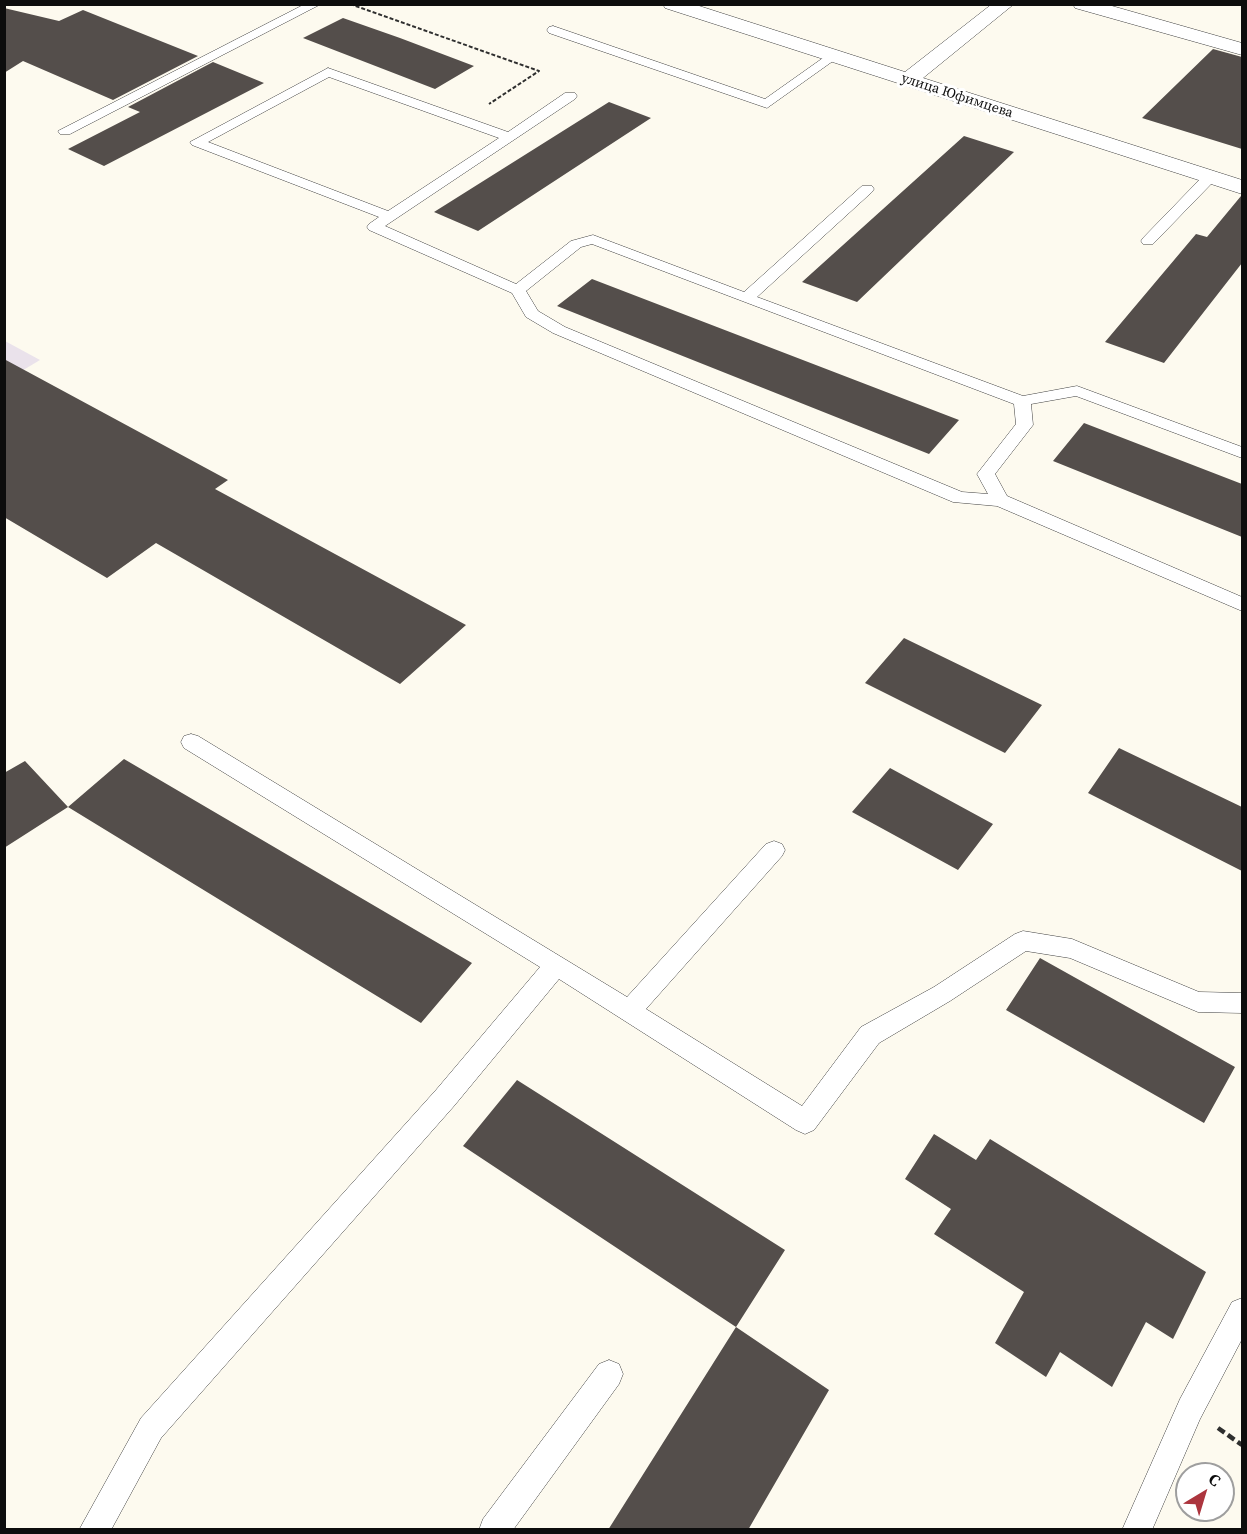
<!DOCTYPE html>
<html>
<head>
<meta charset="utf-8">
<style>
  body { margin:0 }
  #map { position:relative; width:1247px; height:1534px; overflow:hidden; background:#fdfaef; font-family:"Source Serif 4",serif }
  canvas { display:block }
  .frame { position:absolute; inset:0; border:6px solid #0d0d0d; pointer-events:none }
  .north { position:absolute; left:1175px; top:1462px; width:60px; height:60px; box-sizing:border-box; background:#fff; border:2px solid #9e9e9e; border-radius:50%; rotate:38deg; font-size:16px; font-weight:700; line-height:24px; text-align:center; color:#0d0d0d }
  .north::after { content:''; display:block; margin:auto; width:21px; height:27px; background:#ac353e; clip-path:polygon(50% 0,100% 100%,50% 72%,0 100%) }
</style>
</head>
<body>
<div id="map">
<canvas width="1247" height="1534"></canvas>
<div class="frame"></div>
<div class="north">С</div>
</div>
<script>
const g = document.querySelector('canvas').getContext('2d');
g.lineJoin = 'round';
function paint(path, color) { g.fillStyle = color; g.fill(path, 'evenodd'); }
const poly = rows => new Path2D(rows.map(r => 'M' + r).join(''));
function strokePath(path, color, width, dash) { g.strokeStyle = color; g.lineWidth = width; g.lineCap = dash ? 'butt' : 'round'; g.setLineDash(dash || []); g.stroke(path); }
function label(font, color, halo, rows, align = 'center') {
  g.font = font + ' "Source Serif 4",serif'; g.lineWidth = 6; g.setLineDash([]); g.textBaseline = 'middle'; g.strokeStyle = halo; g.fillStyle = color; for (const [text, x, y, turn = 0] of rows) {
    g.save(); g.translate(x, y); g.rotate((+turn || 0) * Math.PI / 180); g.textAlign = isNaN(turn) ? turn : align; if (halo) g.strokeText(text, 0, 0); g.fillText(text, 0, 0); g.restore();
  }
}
paint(poly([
  [5,341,40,360,5,381]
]), '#eae2eb');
paint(poly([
  [4,8,59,21,83,10,198,56,113,100,23,61,4,73],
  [343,18,400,38,474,66,435,89,303,38],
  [1213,49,1242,57,1242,149,1142,118],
  [213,62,264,83,104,166,68,149,140,112,128,107],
  [609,102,651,118,478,231,434,212],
  [964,136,1014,152,857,302,802,282],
  [1241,196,1242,263,1164,363,1105,342,1196,234,1207,237],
  [592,279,959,420,929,454,557,306],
  [4,359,228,480,215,489,466,625,400,684,156,543,107,578,4,517],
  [1084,423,1242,484,1242,537,1053,461],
  [904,638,1042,705,1005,753,865,683],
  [1119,748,1242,807,1242,871,1088,793],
  [124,759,472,963,421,1023,68,807],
  [25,761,68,807,4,848,4,773],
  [890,768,993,824,958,870,852,812],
  [1040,958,1235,1067,1204,1123,1006,1010],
  [517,1080,785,1250,736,1327,463,1146],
  [934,1134,976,1160,990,1139,1206,1272,1173,1339,1146,1322,1112,1387,1060,1352,1046,1377,995,1343,1024,1292,934,1234,951,1209,905,1179],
  [736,1327,829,1390,748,1530,608,1530]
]), '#544e4b');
const service = poly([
  [305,4,321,4,70,134,60,134,58,131,305,4],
  [553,26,765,99,830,53,838,53,840,56,767,108,549,33,547,30,549,27,553,26],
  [328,68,508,132,565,93,575,93,577,96,575,99,385,226,516,284,571,241,593,235,744,292,862,186,872,186,874,189,872,192,757,297,1023,396,1077,386,1242,447,1242,458,1076,396,1031,404,1033,425,995,474,1007,496,1242,597,1242,611,997,506,953,502,553,333,526,317,512,293,369,230,367,227,369,224,379,217,192,145,190,142,328,68],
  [329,77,499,138,388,211,208,142,329,77],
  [592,244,1014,404,1016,424,977,474,988,494,962,492,565,327,538,311,526,291,581,247,592,244],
  [1210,173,1215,174,1217,177,1215,180,1153,244,1143,244,1141,241,1143,238,1205,174,1210,173],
  [191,734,198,736,627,997,766,844,774,841,782,844,785,850,782,856,646,1009,802,1106,861,1027,934,987,1015,934,1023,931,1072,939,1199,992,1242,993,1242,1013,1198,1012,1070,958,1026,951,950,1001,879,1043,814,1130,805,1134,796,1130,559,979,454,1106,161,1438,111,1530,79,1530,141,1418,436,1090,540,967,184,748,181,742,184,736,191,734],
  [1242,1298,1242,1339,1200,1419,1152,1530,1122,1530,1180,1399,1232,1302,1242,1298],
  [609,1360,619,1364,623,1374,619,1384,513,1530,479,1530,483,1519,599,1364,609,1360]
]);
const minor = poly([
  [663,4,693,4,905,72,992,4,1014,4,923,78,1242,180,1242,194,665,8,663,4],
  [1073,4,1105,4,1242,43,1242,55,1075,8,1073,4]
]);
strokePath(service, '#404040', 1);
strokePath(minor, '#404040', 1);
strokePath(poly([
  [350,4,539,71,489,104]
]), '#2f2f2f', 2, [4, 2]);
strokePath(poly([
  [1218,1428,1242,1445]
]), '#2f2f2f', 4.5, [8, 4]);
paint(service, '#fff');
paint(minor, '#fff');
label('14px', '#0d0d0d', '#fff', [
  ["улица Юфимцева",957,96,18]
]);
</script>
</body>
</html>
